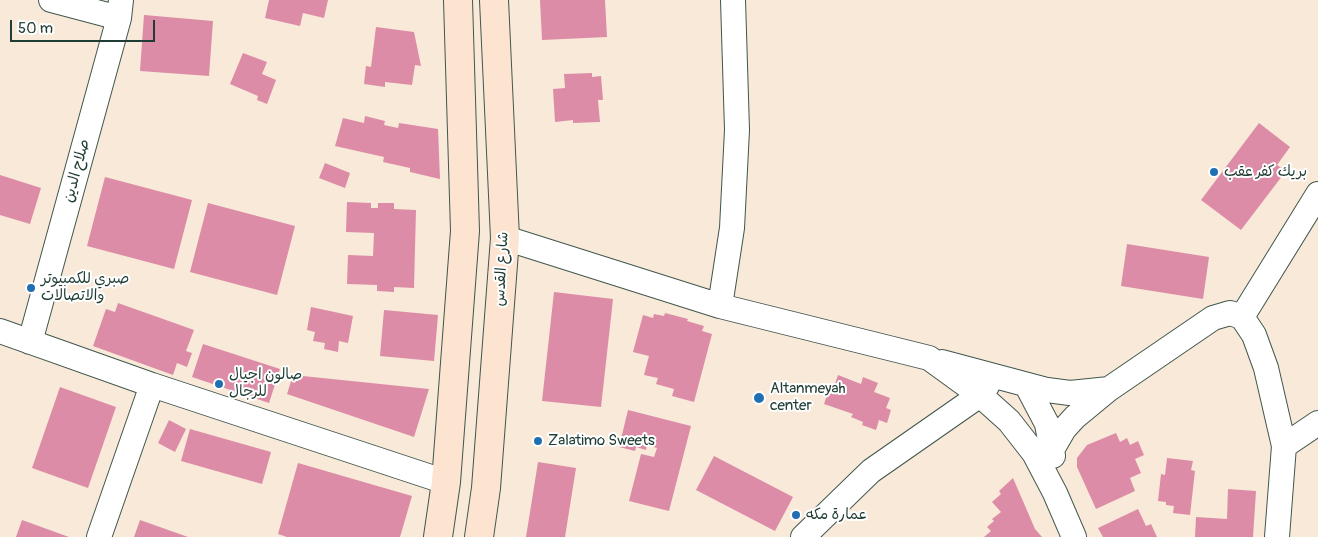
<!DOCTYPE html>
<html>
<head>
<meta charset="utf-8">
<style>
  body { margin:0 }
  #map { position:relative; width:1318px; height:537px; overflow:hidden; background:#f9e9d8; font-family:Pangolin,sans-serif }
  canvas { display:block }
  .scale { position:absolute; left:10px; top:20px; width:145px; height:22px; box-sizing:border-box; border:2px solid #1f3d34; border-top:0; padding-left:6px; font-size:15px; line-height:18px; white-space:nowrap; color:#1f3d34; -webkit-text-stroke:4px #fff; paint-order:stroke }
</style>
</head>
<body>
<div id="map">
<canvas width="1318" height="537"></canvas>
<div class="scale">50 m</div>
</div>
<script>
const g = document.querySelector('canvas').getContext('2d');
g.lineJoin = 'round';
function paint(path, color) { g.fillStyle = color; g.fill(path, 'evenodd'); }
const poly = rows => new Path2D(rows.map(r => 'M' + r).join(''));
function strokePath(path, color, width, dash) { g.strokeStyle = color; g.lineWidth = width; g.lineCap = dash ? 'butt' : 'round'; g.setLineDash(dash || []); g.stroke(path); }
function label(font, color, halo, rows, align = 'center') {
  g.font = font + ' Pangolin,"Playpen Sans Arabic",sans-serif'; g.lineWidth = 4; g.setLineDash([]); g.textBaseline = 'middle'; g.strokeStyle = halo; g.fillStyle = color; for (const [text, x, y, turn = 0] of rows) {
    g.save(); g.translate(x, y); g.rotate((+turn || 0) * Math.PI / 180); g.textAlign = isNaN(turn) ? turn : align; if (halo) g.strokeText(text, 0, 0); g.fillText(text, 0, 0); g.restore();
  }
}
paint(poly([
  [269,0,328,0,324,18,303,13,300,26,265,18],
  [540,0,605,0,607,37,542,40],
  [144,15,213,21,209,76,140,71],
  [376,27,414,32,421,66,415,65,412,85,385,82,385,87,364,84,366,66,371,67],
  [243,53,267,62,262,74,276,80,267,104,257,100,258,96,230,84],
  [592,73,592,77,601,76,603,100,598,100,600,122,573,123,573,120,555,122,553,89,565,88,564,74],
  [365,116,385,121,384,125,398,128,399,123,438,129,440,179,410,172,410,168,383,162,384,157,335,146,343,118,364,123],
  [1259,123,1290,147,1277,165,1286,171,1241,230,1201,200],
  [325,163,350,173,345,188,319,178],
  [0,175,41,188,30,224,0,215],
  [105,177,192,200,174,269,87,246],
  [347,202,371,203,371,208,378,208,378,203,394,203,394,209,416,210,414,288,394,287,394,292,377,291,377,285,347,284,348,255,373,256,374,233,346,232],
  [208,203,295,226,277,295,190,272],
  [1127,244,1209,257,1203,299,1121,286],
  [554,292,613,299,601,407,542,401],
  [118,303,194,330,186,351,192,353,187,367,177,363,173,375,93,346,106,309,115,312],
  [311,307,353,316,348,343,339,341,338,352,324,349,325,343,313,341,315,332,307,330],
  [384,310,438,315,434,361,380,356],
  [665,313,688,319,687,321,704,326,702,331,712,334,694,402,672,396,674,389,656,384,658,378,644,375,649,356,633,352,643,315,653,318,654,314,664,316],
  [203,344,280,369,269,403,192,377],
  [293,375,429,389,414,437,287,394],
  [838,375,861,384,863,377,878,383,874,392,890,398,886,408,891,410,887,423,879,420,876,430,862,425,863,422,851,417,853,414,824,404,829,389,833,390],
  [60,387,116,407,88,488,32,468],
  [628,410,691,426,669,511,629,501,641,454,654,457,657,448,647,445,646,450,636,447,635,451,619,447],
  [169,420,186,429,175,452,158,443],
  [190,429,271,452,262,484,181,461],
  [1116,433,1120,442,1127,438,1130,445,1138,441,1144,455,1135,459,1141,473,1130,478,1135,491,1096,509,1077,467,1077,458,1087,445],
  [714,456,793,497,775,531,696,490],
  [1167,458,1193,461,1191,470,1195,471,1190,515,1173,513,1174,506,1166,505,1166,502,1158,501,1161,474,1165,475],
  [538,462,576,468,565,537,526,537],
  [298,463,412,496,400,537,287,537,278,534],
  [1013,478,1035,529,1042,537,984,537,991,531,987,527,994,521,992,519,1001,512,992,502,1001,494,999,491],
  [1228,489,1256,491,1253,537,1195,537,1196,517,1227,519],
  [1138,509,1146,526,1151,524,1157,537,1103,537,1098,528],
  [22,520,69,537,16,537],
  [140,520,188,537,134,537]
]), '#dc8ca6');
const street = poly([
  [51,0,119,18],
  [733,0,737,130,732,228,720,306,929,358,980,395,1009,421,1034,453,1055,493,1074,537],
  [505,238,720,306],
  [1242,317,1318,194],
  [0,331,152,385,446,482],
  [30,342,119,18,121,0],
  [942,362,1047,390,1070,393,1109,389],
  [1027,386,1047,424,1053,456],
  [1284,446,1318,423],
  [1053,448,1064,429,1075,417,1109,389,1213,318,1230,313,1242,317,1254,335,1266,368,1284,446,1277,537],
  [99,537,152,385],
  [803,537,871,471,980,395,987,386,992,376]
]);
const secondary = poly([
  [438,537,446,482,465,231,458,0],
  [479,537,486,488,505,238,494,0]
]);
strokePath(street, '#40574d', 26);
strokePath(secondary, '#40574d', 30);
strokePath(street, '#fff', 24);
strokePath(secondary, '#fde4d0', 28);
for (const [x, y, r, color] of [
  [1214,172,5,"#1f6fb2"],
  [31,288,5,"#1f6fb2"],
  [219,384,5,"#1f6fb2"],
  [759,398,6,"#1f6fb2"],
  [538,441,5,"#1f6fb2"],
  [796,515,5,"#1f6fb2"]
]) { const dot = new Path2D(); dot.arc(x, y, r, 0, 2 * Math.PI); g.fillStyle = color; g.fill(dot); strokePath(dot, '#fff', 2); }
label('15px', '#1f3d34', '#fff', [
  ["صلاح الدين",77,171,-75],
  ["شارع القدس",502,269,-87]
]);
label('15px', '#1f3d34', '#fff', [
  ["بريك كفر عقب",1224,172],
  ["صبري للكمبيوتر",41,279],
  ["والاتصالات",41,296],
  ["صالون اجيال",229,375],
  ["للرجال",229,392],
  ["Altanmeyah",770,389],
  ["center",770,406],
  ["Zalatimo Sweets",548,441],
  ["عمارة مكه",806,515]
], 'left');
</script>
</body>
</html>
